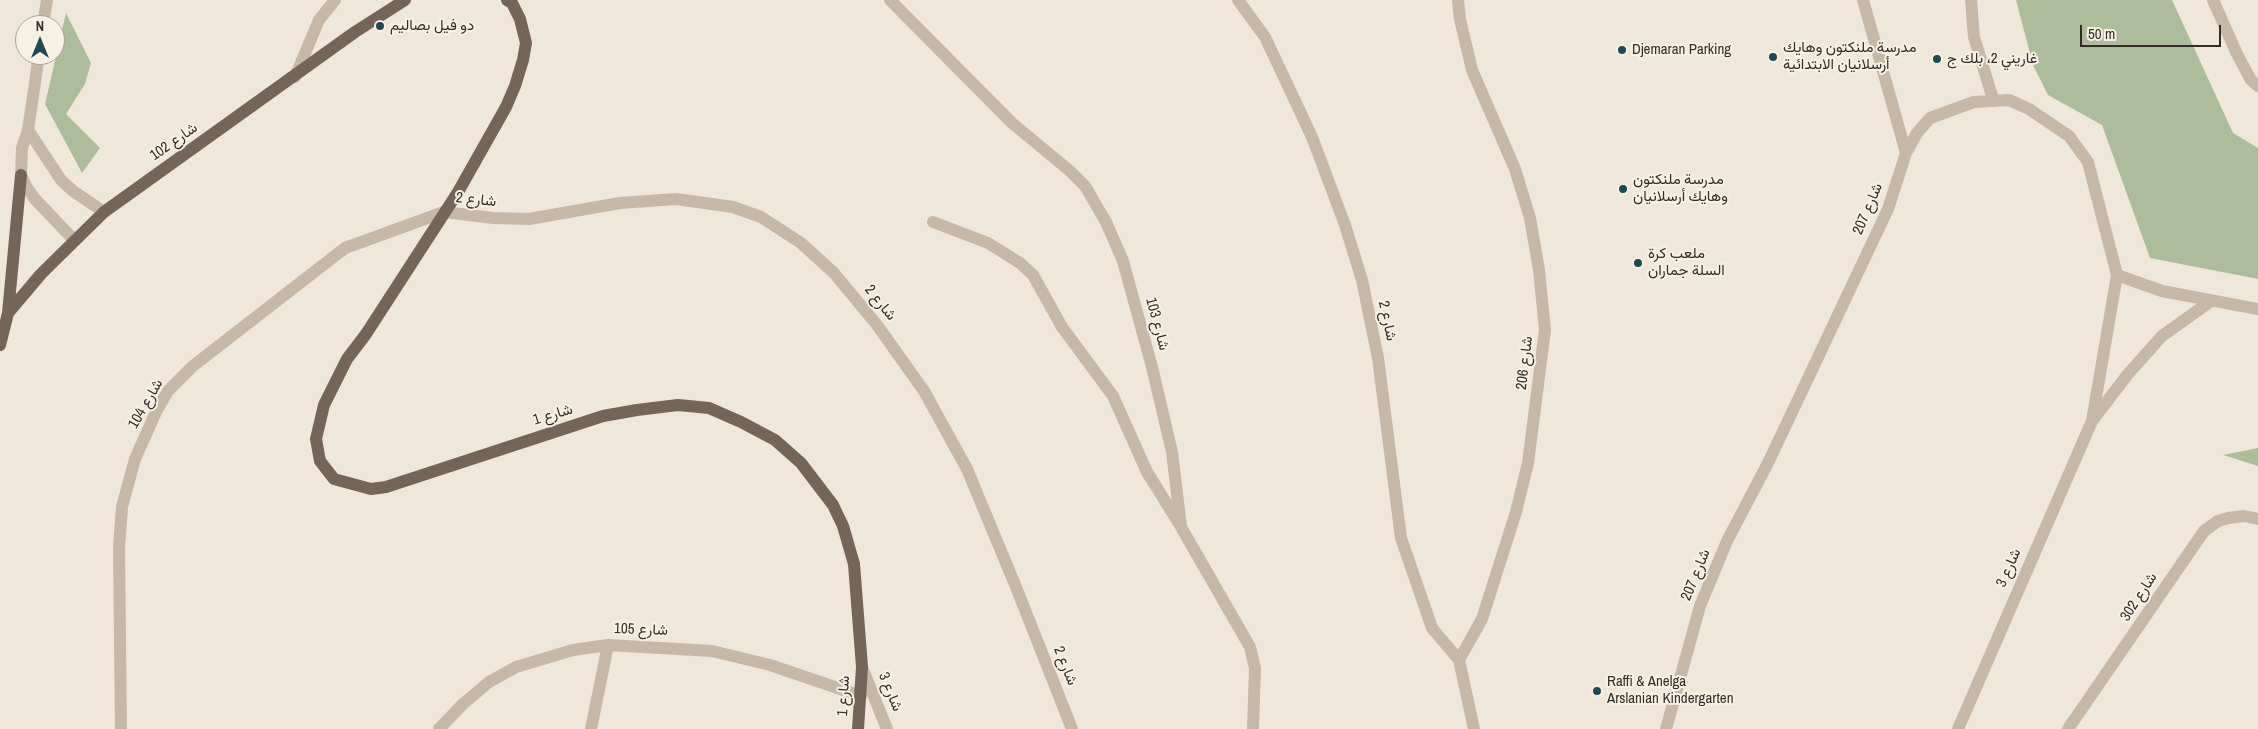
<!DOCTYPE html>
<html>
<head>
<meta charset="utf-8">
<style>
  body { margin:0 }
  #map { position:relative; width:2258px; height:729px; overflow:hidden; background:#efe7d9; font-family:"Archivo Narrow",sans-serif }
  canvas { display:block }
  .north { position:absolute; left:15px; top:15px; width:50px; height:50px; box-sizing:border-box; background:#f7f1e5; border:1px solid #a9a299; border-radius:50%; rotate:0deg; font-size:14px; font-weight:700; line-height:20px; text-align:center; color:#332c26 }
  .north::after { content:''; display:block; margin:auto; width:18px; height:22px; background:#1f4851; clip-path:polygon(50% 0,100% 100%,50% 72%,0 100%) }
  .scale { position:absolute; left:2080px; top:25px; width:141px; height:22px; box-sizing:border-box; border:2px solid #332c26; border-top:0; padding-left:6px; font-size:15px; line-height:18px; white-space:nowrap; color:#332c26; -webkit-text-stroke:4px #f7f1e5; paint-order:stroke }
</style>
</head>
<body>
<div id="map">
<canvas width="2258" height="729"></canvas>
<div class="north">N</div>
<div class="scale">50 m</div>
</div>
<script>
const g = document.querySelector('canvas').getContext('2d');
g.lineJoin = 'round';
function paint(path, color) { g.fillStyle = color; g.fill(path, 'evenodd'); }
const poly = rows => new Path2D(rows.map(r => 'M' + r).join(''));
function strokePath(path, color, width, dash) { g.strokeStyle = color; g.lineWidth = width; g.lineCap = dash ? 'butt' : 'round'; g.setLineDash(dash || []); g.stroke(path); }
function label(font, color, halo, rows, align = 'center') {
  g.font = font + ' "Archivo Narrow",Vazirmatn,sans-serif'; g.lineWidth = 4; g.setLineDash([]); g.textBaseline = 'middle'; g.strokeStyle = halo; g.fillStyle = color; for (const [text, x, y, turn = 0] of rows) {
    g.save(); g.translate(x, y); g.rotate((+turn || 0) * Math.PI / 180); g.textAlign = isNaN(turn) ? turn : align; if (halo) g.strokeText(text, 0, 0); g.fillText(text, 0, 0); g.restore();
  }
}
paint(poly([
  [2016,0,2172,0,2233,133,2258,148,2258,279,2150,258,2102,125,2048,95,2033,65],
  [66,13,91,63,85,84,66,114,100,148,82,173,45,104],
  [2258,448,2258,466,2223,455]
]), '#adbd9b');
strokePath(poly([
  [890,0,1012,123,1070,171,1085,186,1106,222,1123,261,1152,367,1172,452,1181,527,1250,647,1255,668,1253,729],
  [1238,0,1265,37,1312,137,1345,225,1362,280,1378,358,1401,538,1432,628,1459,660],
  [1458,0,1460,19,1472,70,1515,169,1530,218,1539,270,1545,330,1528,463,1516,512,1482,619,1459,660,1474,729],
  [1863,0,1906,153],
  [1971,0,1974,37,1993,99],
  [2213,0,2237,54,2251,80,2258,86],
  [43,25,47,0],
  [39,55,28,130,22,148,21,175,26,186,34,198,74,240],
  [295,77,319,20,335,0],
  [28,130,61,180,73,191,104,212],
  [933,222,988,243,1020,263,1033,275,1062,327,1113,396,1147,472,1180,525],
  [2117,275,2162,291,2258,309],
  [862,667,887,729],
  [121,729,119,548,122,507,135,459,156,412,168,391,193,366,345,248,444,212,493,218,529,219,620,203,676,199,733,207,761,217,801,243,834,273,877,325,924,391,967,469,1016,587,1072,729],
  [439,729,463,704,489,682,516,667,573,650,608,645,712,651,770,665,861,696],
  [591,729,608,645],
  [1666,729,1700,606,1727,541,1768,463,1888,209,1906,153,1917,133,1930,118,1974,102,2009,100,2029,109,2069,136,2088,162,2117,275,2092,421],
  [1958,729,2092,421,2128,374,2162,336,2211,301],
  [2068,729,2204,531,2218,521,2228,518,2244,516,2258,519]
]), '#c6b8a6', 12);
strokePath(poly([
  [507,0,512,3,520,19,526,43,523,60,515,86,506,107,458,192,366,334,347,359,324,405,316,439,320,461,334,479,371,489,386,487,603,416,637,410,678,405,709,408,741,422,775,440,801,463,833,505,843,526,854,564,862,667,858,729],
  [8,313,21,175],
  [0,345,8,313,41,274,104,212,355,32,405,0]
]), '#746558', 12);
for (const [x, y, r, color] of [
  [380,26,5,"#1f4851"],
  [1622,50,5,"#1f4851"],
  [1773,57,5,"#1f4851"],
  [1937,59,5,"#1f4851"],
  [1623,189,5,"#1f4851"],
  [1638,263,5,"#1f4851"],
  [1597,691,5,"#1f4851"]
]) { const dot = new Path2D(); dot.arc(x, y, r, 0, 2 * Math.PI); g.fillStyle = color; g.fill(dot); strokePath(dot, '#f7f1e5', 2); }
label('15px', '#332c26', '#f7f1e5', [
  ["دو فيل بصاليم",390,26],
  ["مدرسة ملنكتون وهايك",1783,48],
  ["أرسلانيان الابتدائية",1783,65],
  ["Djemaran Parking",1632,50],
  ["غاريني 2، بلك ج",1947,59],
  ["مدرسة ملنكتون",1633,180],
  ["وهايك أرسلانيان",1633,197],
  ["ملعب كرة",1648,254],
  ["السلة جماران",1648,271],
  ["Raffi & Anelga",1607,682],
  ["Arslanian Kindergarten",1607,699]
], 'left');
label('15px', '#332c26', '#f7f1e5', [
  ["شارع 102",174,142,-35],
  ["شارع 2",476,200,6],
  ["شارع 207",1868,209,-67],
  ["شارع 2",880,303,51],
  ["شارع 2",1387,321,78],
  ["شارع 103",1157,324,75],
  ["شارع 206",1525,363,-83],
  ["شارع 104",146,404,-60],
  ["شارع 1",553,415,-17],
  ["شارع 3",2009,568,-66],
  ["شارع 207",1696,575,-68],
  ["شارع 302",2139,597,-57],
  ["شارع 105",641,630,2],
  ["شارع 2",1065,666,68],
  ["شارع 3",890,692,68],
  ["شارع 1",844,696,-87]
]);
</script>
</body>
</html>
